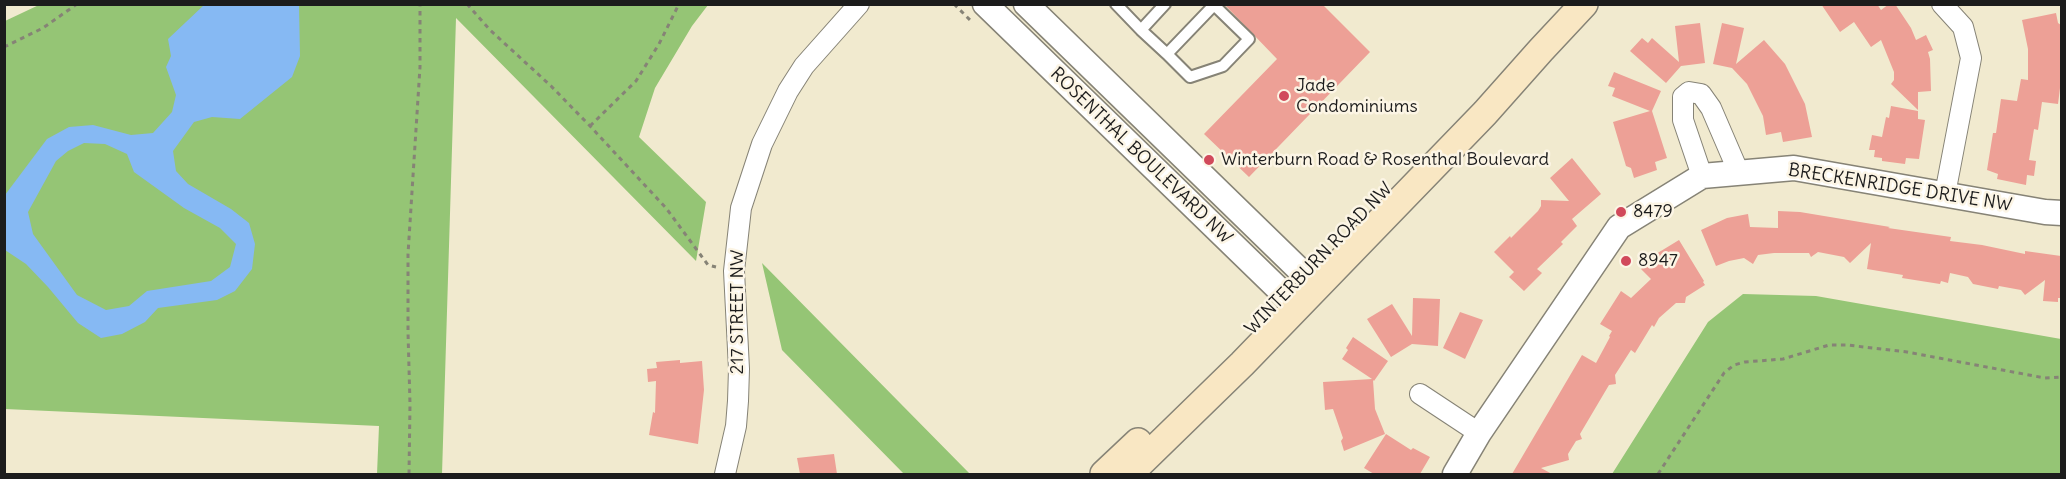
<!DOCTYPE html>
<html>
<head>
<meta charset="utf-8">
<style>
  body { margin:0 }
  #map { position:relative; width:2066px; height:479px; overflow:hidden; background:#f1eacf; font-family:Delius,sans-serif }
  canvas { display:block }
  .frame { position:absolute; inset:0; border:6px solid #1c1c1c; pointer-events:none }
</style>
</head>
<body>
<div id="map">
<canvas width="2066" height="479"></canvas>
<div class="frame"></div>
</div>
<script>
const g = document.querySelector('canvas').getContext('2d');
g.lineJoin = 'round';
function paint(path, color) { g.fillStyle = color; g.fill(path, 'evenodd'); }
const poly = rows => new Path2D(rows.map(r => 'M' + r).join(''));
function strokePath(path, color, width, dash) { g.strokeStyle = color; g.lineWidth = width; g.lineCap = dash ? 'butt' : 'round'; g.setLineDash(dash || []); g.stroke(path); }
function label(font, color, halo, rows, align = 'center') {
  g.font = font + ' Delius,sans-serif'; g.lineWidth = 5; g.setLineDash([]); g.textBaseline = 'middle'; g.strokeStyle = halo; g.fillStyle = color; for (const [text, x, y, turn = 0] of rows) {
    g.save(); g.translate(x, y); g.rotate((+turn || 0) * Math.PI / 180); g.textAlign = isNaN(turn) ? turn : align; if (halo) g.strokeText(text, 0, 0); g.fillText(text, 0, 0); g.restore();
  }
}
paint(poly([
  [41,4,708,5,692,26,655,88,639,137,706,202,696,261,456,18,442,474,377,474,379,426,5,409,5,21],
  [762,263,970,474,904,474,782,350],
  [1743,294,1816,296,2061,339,2061,474,1612,474,1708,322]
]), '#95c575');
paint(poly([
  [204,5,299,5,300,56,292,77,240,119,212,117,194,122,173,151,176,171,188,184,231,209,249,223,255,244,252,269,235,291,217,300,158,308,145,322,122,334,101,338,78,323,48,287,26,264,5,250,5,195,47,139,69,127,93,125,131,135,153,133,172,112,176,95,166,67,171,56,168,39],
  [84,143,105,144,127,154,134,172,184,208,220,228,236,244,230,267,211,281,147,291,129,306,106,310,77,295,33,234,28,212,56,161,68,151]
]), '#86b9f3');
paint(poly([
  [1224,4,1322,4,1370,52,1249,177,1204,134,1277,59],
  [1821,4,1877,4,1881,10,1889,4,1895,4,1911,28,1916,40,1926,35,1933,50,1928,52,1930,59,1931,91,1918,92,1918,110,1891,84,1894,80,1894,72,1881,40,1871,47,1854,22,1840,32],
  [2056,13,2058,23,2061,25,2061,80,2058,104,2042,102,2038,130,2034,129,2029,160,2036,161,2034,176,2027,175,2026,185,1997,179,1998,174,1987,170,1993,133,1996,133,2001,99,2017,101,2021,79,2028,80,2028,49,2022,20],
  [1700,23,1705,63,1681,66,1666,83,1630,51,1642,38,1648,43,1652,38,1679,62,1675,26],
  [1722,23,1744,28,1736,64,1764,40,1785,64,1805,104,1812,137,1783,142,1781,132,1766,135,1763,116,1747,84,1732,68,1713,64],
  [1614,72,1661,91,1652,111,1667,158,1655,162,1657,170,1634,178,1631,168,1626,166,1613,122,1650,111,1612,96,1615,88,1608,86],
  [1891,106,1918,111,1918,119,1925,120,1919,159,1906,158,1905,164,1882,161,1882,158,1874,157,1875,150,1869,150,1872,135,1882,137,1886,117,1889,118],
  [1572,158,1601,194,1572,219,1577,226,1561,242,1563,244,1537,269,1542,273,1524,291,1509,277,1514,272,1494,252,1510,236,1511,238,1538,211,1541,206,1541,200,1569,201,1550,178],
  [1778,211,1800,212,1890,227,1888,228,1951,237,1950,241,1982,245,2025,254,2025,251,2061,256,2061,298,2058,298,2058,302,2043,301,2045,280,2025,295,2021,290,1999,286,1998,289,1973,284,1968,277,1950,273,1948,283,1941,281,1940,284,1902,278,1903,275,1867,269,1871,243,1850,263,1844,257,1818,252,1811,257,1809,253,1774,253,1758,255,1753,264,1744,258,1729,261,1716,266,1701,230,1727,218,1748,214,1750,227,1778,228],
  [1679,240,1704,281,1703,282,1705,285,1686,297,1685,303,1676,303,1659,318,1654,327,1652,325,1635,353,1631,350,1615,375,1616,384,1609,385,1580,434,1582,439,1576,441,1568,454,1569,460,1541,468,1552,474,1512,474,1582,355,1596,363,1610,337,1609,336,1612,331,1600,324,1621,291,1631,298,1651,279,1641,269,1656,254],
  [1413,298,1440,299,1438,346,1412,344,1391,357,1367,319,1392,304,1412,336],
  [1460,312,1483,320,1465,359,1443,348],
  [1353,337,1388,361,1374,381,1373,380,1375,409,1385,434,1344,451,1341,441,1343,438,1333,409,1325,410,1323,382,1372,379,1342,359,1348,350,1346,348],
  [680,360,680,363,702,361,704,390,698,444,649,435,653,412,655,413,656,381,648,382,647,369,657,368,656,362],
  [1386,434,1411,450,1413,448,1430,457,1420,474,1374,474,1364,468],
  [834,454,837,474,800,474,797,458]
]), '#eda096');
const service = poly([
  [1116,4,1141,30,1167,54,1190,77,1223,66,1249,39,1214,5,1167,54],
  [1141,30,1165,4]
]);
const minor = poly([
  [1942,4,1963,27,1971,58,1945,194],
  [1702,176,1683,120,1683,97,1689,92,1701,94,1711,108,1739,173],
  [1420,394,1479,433],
  [725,474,736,426,738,401,739,369,734,271,741,208,762,144,788,91,804,66,859,4]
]);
const tertiary = poly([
  [985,4,1297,307],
  [1026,4,1316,286],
  [1455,474,1479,433,1619,227,1702,176,1794,168,2045,212,2062,213]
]);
const secondary = poly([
  [1104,474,1138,442],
  [1129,474,1242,364,1485,113,1541,50,1584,4]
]);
strokePath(service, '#868376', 14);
strokePath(minor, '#868376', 22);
strokePath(tertiary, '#868376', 27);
strokePath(secondary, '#868376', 30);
strokePath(poly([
  [467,4,490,30,551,86,590,126,666,208,708,265,716,267],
  [954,4,970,20],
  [4,47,43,28,77,4],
  [590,126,636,81,659,44,679,4],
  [409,474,410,404,408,332,408,254,420,67,420,4],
  [1658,474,1724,373,1734,365,1745,362,1783,359,1829,345,1847,345,1907,352,2045,378,2062,377]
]), '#868376', 3, [4.5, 4.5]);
strokePath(service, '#fff', 10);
strokePath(minor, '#fff', 20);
strokePath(tertiary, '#fff', 24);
strokePath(secondary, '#f9e7c3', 27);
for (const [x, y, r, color] of [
  [1284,96,6,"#d1495b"],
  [1209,160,6,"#d1495b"],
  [1621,212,6,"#d1495b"],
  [1626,261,6,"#d1495b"]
]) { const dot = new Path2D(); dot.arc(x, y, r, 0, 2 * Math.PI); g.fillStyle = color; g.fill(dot); strokePath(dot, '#fcf5e5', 2); }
label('18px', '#1c1c1c', '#fcf5e5', [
  ["Jade",1296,86],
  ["Condominiums",1296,107],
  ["Winterburn Road & Rosenthal Boulevard",1221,160],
  ["8479",1633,212],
  ["8947",1638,261]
], 'left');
label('18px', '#1c1c1c', '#fcf5e5', [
  ["ROSENTHAL BOULEVARD NW",1141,156,44],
  ["BRECKENRIDGE DRIVE NW",1900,188,9],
  ["WINTERBURN ROAD NW",1319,259,-46],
  ["217 STREET NW",738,312,-90]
]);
</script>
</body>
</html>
